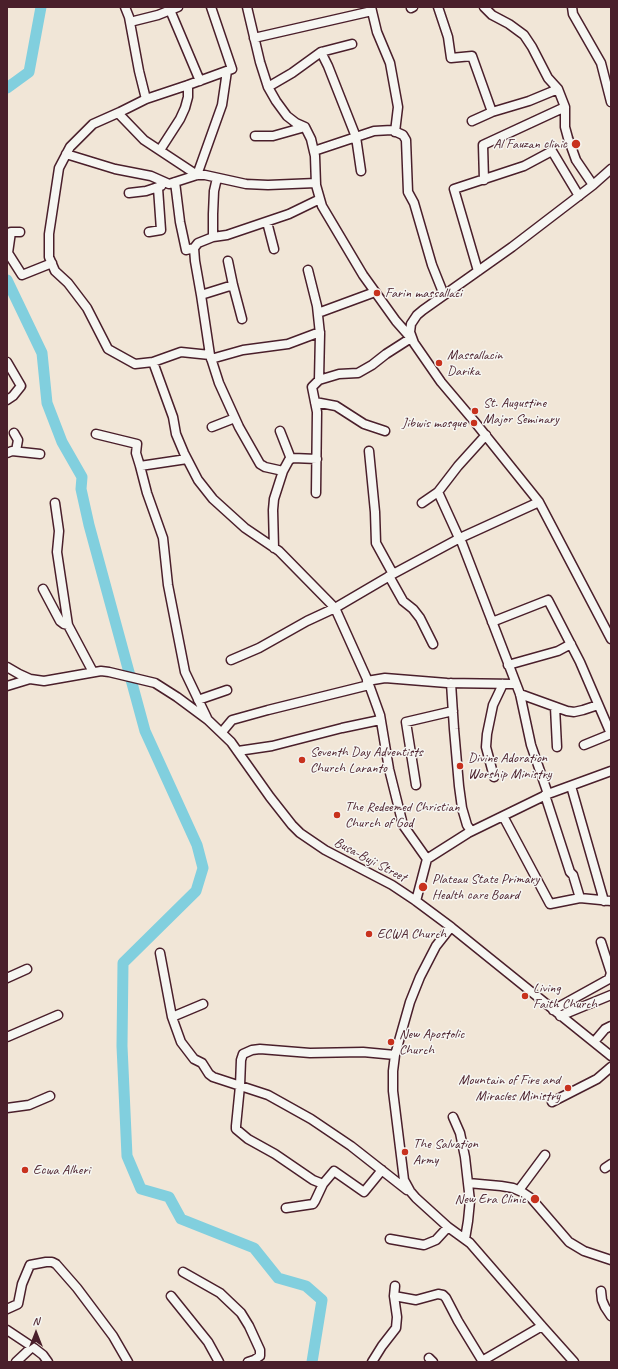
<!DOCTYPE html>
<html>
<head>
<meta charset="utf-8">
<style>
  body { margin:0 }
  #map { position:relative; width:618px; height:1369px; overflow:hidden; background:#f1e6d7; font-family:Caveat,sans-serif }
  canvas { display:block }
  .frame { position:absolute; inset:0; border:8px solid #4a1f2b; pointer-events:none }
  .north { position:absolute; left:16px; top:1313px; width:40px; height:40px; -webkit-text-stroke:3px #f6f6f2; paint-order:stroke; rotate:0deg; font-size:11px; font-weight:700; line-height:16px; text-align:center; color:#4a1f2b }
  .north::after { content:''; display:block; margin:auto; width:14px; height:18px; background:#4a1f2b; clip-path:polygon(50% 0,100% 100%,50% 72%,0 100%) }
</style>
</head>
<body>
<div id="map">
<canvas width="618" height="1369"></canvas>
<div class="frame"></div>
<div class="north">N</div>
</div>
<script>
const g = document.querySelector('canvas').getContext('2d');
g.lineJoin = 'round';
const poly = rows => new Path2D(rows.map(r => 'M' + r).join(''));
function strokePath(path, color, width, dash) { g.strokeStyle = color; g.lineWidth = width; g.lineCap = dash ? 'butt' : 'round'; g.setLineDash(dash || []); g.stroke(path); }
function label(font, color, halo, rows, align = 'center') {
  g.font = font + ' Caveat,sans-serif'; g.lineWidth = 3; g.setLineDash([]); g.textBaseline = 'middle'; g.strokeStyle = halo; g.fillStyle = color; for (const [text, x, y, turn = 0] of rows) {
    g.save(); g.translate(x, y); g.rotate((+turn || 0) * Math.PI / 180); g.textAlign = isNaN(turn) ? turn : align; if (halo) g.strokeText(text, 0, 0); g.fillText(text, 0, 0); g.restore();
  }
}
strokePath(poly([
  [7,88,29,72,41,7],
  [7,280,42,353,47,403,62,442,82,477,81,489,89,525,145,731,197,845,203,868,196,891,123,963,122,1046,127,1156,141,1189,169,1197,181,1219,254,1248,278,1278,306,1286,322,1300,312,1362]
]), '#81cfde', 11);
const minor = poly([
  [125,7,129,17,139,71,146,99],
  [247,7,260,62,268,87,276,101,287,116,296,123,305,127,311,139,315,156,316,185,322,206,363,275,396,321,411,338,386,354,372,365,358,373,339,374,319,380,312,387,317,412,316,493],
  [371,7,377,32,390,63,398,107,395,132],
  [438,7,448,37,451,58,472,56,492,112],
  [484,7,492,15,509,24,524,35,532,47,548,78,558,89,565,107,565,127,568,138,576,160,593,185],
  [572,7,573,14,601,63,611,102],
  [411,8,413,7],
  [170,10,200,81],
  [130,22,158,15,178,7],
  [254,38,372,11],
  [321,52,328,66,356,137,361,171],
  [268,87,292,73,321,52,352,44],
  [118,113,144,140,197,175,222,105,227,71],
  [472,121,492,112,529,101,558,89],
  [255,136,273,136,305,127],
  [160,150,180,119,185,108,188,97,188,85],
  [314,151,374,131,392,130,403,135,406,140,408,192,414,203,432,265,444,295],
  [66,154,115,169,151,176,169,184,197,175,205,175,246,184,268,185,316,183],
  [611,169,593,185,512,247,423,310,417,315,411,324,410,332,414,343,441,382,474,421,539,502,611,639],
  [484,180,483,145,565,107],
  [175,182,180,222,186,250,194,248],
  [129,193,146,191,161,186],
  [267,222,274,249],
  [20,232,11,232,8,253,22,275,52,263],
  [149,232,161,230,158,188],
  [213,237,213,214,214,191,217,178],
  [228,261,233,285,242,319],
  [308,270,317,306,320,334,319,380],
  [478,271,454,189,524,166,552,151,579,196],
  [201,295,233,285],
  [318,313,375,292],
  [210,355,181,352,153,362,135,364,108,349,87,308,68,283,55,271,49,257,49,234,59,168,70,147,93,124,120,112,146,99,188,85,232,69,211,7],
  [211,359,243,350,288,344,320,332],
  [7,362,21,386,13,396,7,400],
  [153,362,173,417,176,434,184,453,198,480,213,499,245,528,279,551,335,608,367,679,380,715,389,769,403,825,427,859],
  [315,402,336,406,364,424,385,431],
  [212,427,235,418],
  [280,431,291,459],
  [14,433,18,440,16,451],
  [96,434,137,444,136,453,140,466],
  [369,451,375,512,376,543,393,574],
  [7,453,12,451,40,454],
  [187,459,140,466,147,493,163,538,168,585,185,672,207,718],
  [283,471,265,467,260,464,239,427,219,383,210,355,201,295,195,261,194,248,198,243,213,237,227,235,289,214,320,199],
  [438,492,459,538],
  [55,503,59,531,57,552,68,625,93,672],
  [422,503,438,492,458,466,486,435],
  [460,538,520,694,531,745,548,794],
  [274,548,273,510,274,499,283,471,289,460,293,458,317,459],
  [389,576,403,601,413,609,420,618,433,644],
  [43,589,60,621,64,624,68,625],
  [492,622,548,600,580,662,611,734],
  [231,660,259,648,307,621,335,608,393,574,460,538,539,502],
  [508,665,558,651,571,644],
  [7,667,19,674,30,679,44,681,101,671,109,672,155,683,177,697,208,720,231,742,270,797,292,825,300,833,325,850,392,885,416,901,451,927,611,1056],
  [367,681,385,678,447,683,515,684],
  [451,683,454,729,459,786,462,808,467,825,471,831],
  [7,686,30,679],
  [520,694,567,711,574,712,583,710,598,705],
  [198,700,227,690],
  [555,707,557,747],
  [222,732,232,720,268,710,369,685],
  [584,745,611,734],
  [238,751,272,746,342,728,380,720],
  [494,777,486,747,487,734,493,705,503,684],
  [416,785,406,722,453,711],
  [571,786,604,901],
  [545,795,570,872,573,875,580,898],
  [503,816,550,904,580,898,611,901],
  [416,901,427,859,468,833,548,794,611,771],
  [451,927,436,946,420,977,410,1002,395,1055,393,1071,393,1091,404,1180,410,1191,416,1198,448,1227,470,1243,542,1326,574,1362],
  [160,953,172,1017,181,1042,194,1059,202,1063,209,1074,213,1077,268,1095,311,1119,351,1146,407,1190],
  [7,978,27,969],
  [553,1010,609,979,611,973,601,942],
  [560,1016,611,995],
  [172,1017,203,1004],
  [7,1037,58,1015],
  [594,1042,605,1029,611,1026],
  [552,1102,597,1079,611,1067],
  [7,1108,29,1105,50,1096],
  [453,1117,460,1133,465,1157,470,1201,468,1221,465,1239],
  [605,1168,611,1164],
  [468,1183,501,1186,513,1188,522,1192,531,1198,569,1242,584,1251,611,1260],
  [323,1184,313,1180,275,1154,248,1139,236,1129,236,1126,240,1086,241,1060,243,1054,252,1050,260,1049,310,1053,363,1052,395,1055],
  [519,1190,545,1155],
  [286,1208,313,1204,315,1201,323,1184,334,1171,364,1192,382,1170],
  [390,1239,424,1245,436,1240,448,1227],
  [183,1272,220,1293,241,1313,249,1326,260,1350,260,1356,254,1360,248,1362],
  [601,1291,602,1300,605,1307,611,1316],
  [171,1296,208,1342,219,1362],
  [394,1296,416,1300,438,1294,443,1295,446,1298,458,1321,483,1362],
  [7,1309,18,1304,22,1284,30,1265,46,1262,52,1262,56,1264,77,1288,113,1336,128,1362],
  [7,1330,34,1348,43,1355,48,1362],
  [429,1358,433,1362],
  [482,1361,542,1326],
  [16,1362,32,1347],
  [372,1362,382,1346,396,1328,397,1317,394,1296,395,1286]
]);
strokePath(minor, '#4a1f2b', 11);
strokePath(minor, '#f6f6f2', 8);
for (const [x, y, r, color] of [
  [576,144,5,"#c8321e"],
  [377,293,4,"#c8321e"],
  [439,363,4,"#c8321e"],
  [475,411,4,"#c8321e"],
  [474,423,4,"#c8321e"],
  [302,760,4,"#c8321e"],
  [460,766,4,"#c8321e"],
  [337,815,4,"#c8321e"],
  [423,887,5,"#c8321e"],
  [369,934,4,"#c8321e"],
  [525,996,4,"#c8321e"],
  [391,1042,4,"#c8321e"],
  [568,1088,4,"#c8321e"],
  [405,1152,4,"#c8321e"],
  [25,1170,4,"#c8321e"],
  [535,1199,5,"#c8321e"]
]) { const dot = new Path2D(); dot.arc(x, y, r, 0, 2 * Math.PI); g.fillStyle = color; g.fill(dot); strokePath(dot, '#f6f6f2', 1.5); }
label('14px', '#4a1f2b', '#f6f6f2', [
  ["Al Fauzan clinic",567,144,"right"],
  ["Farin massallaci",385,293],
  ["Massallacin",447,355],
  ["Darika",447,371],
  ["St. Augustine",483,403],
  ["Major Seminary",483,419],
  ["Jibwis mosque",466,423,"right"],
  ["Seventh Day Adventists",310,752],
  ["Church Laranto",310,768],
  ["Divine Adoration",468,758],
  ["Worship Ministry",468,774],
  ["The Redeemed Christian",345,807],
  ["Church of God",345,823],
  ["Plateau State Primary",432,879],
  ["Health care Board",432,895],
  ["ECWA Church",377,934],
  ["Living",533,988],
  ["Faith Church",533,1004],
  ["New Apostolic",399,1034],
  ["Church",399,1050],
  ["Mountain of Fire and",560,1080,"right"],
  ["Miracles Ministry",560,1096,"right"],
  ["The Salvation",413,1144],
  ["Army",413,1160],
  ["Ecwa Alheri",33,1170],
  ["New Era Clinic",526,1199,"right"]
], 'left');
label('14px', '#4a1f2b', '#f6f6f2', [
  ["Busa-Buji Street",370,860,28]
]);
</script>
</body>
</html>
